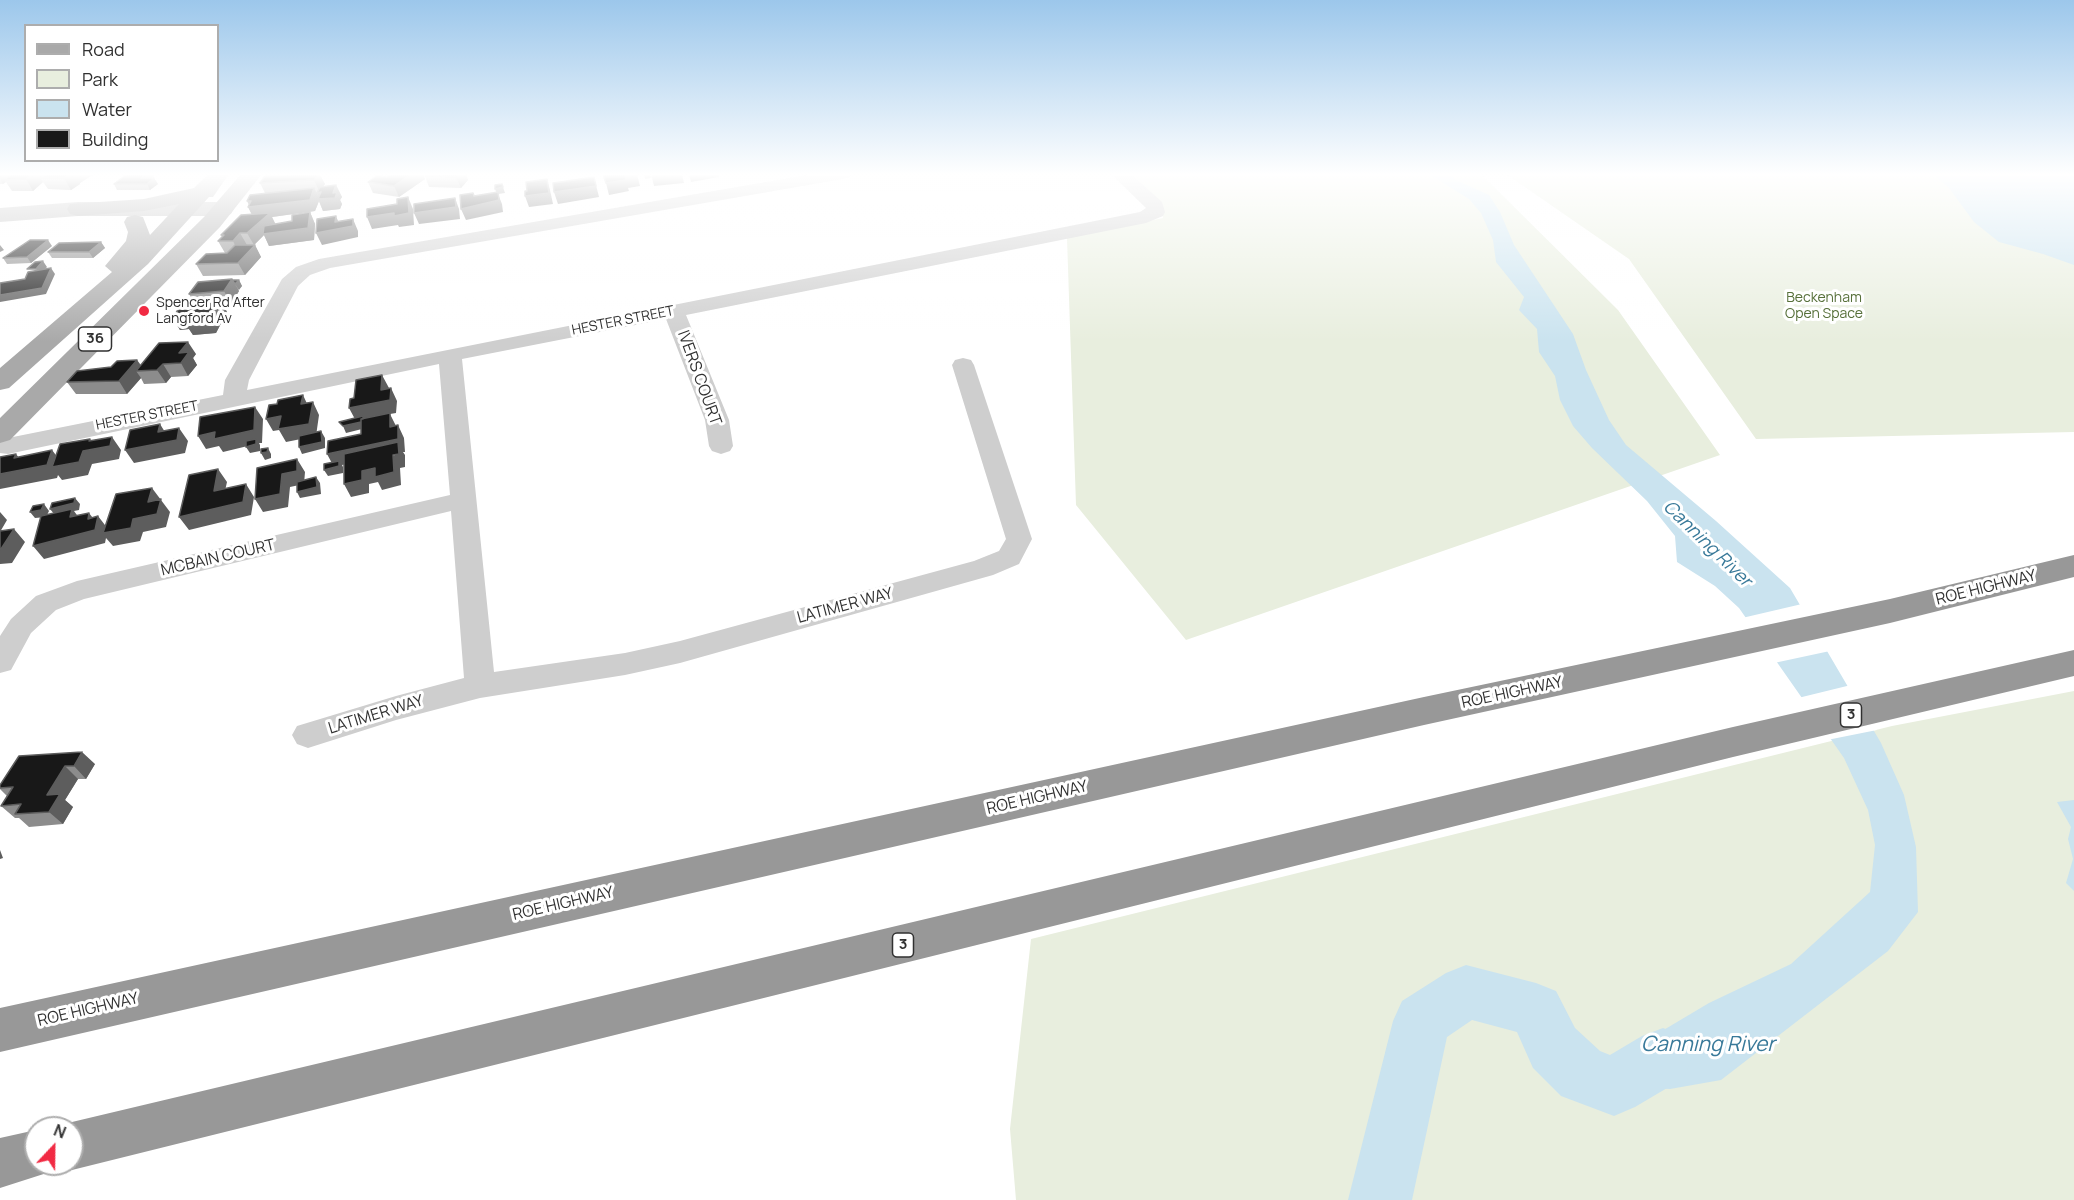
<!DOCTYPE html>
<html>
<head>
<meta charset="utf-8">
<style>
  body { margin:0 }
  #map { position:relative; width:2074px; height:1200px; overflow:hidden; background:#fff; font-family:Manrope,sans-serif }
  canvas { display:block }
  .legend { position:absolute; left:24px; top:24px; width:195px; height:138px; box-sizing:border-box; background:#fff; border:2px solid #adadad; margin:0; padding:8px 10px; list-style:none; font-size:18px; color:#313131 }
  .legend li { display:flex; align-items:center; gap:12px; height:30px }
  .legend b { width:30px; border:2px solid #adadad }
  .north { position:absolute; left:24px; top:1116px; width:60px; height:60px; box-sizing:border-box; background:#fff; border:2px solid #adadad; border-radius:50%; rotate:22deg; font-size:16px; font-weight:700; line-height:24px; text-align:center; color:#313131 }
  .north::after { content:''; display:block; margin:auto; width:21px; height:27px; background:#f12a43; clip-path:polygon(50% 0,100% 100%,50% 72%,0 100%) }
</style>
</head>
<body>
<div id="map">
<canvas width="2074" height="1200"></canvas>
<ul class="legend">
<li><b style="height:8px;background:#a9a9a9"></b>Road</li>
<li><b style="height:16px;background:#e8eede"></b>Park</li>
<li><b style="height:16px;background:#cae3ef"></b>Water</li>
<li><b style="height:16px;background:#181818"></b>Building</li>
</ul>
<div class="north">N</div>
</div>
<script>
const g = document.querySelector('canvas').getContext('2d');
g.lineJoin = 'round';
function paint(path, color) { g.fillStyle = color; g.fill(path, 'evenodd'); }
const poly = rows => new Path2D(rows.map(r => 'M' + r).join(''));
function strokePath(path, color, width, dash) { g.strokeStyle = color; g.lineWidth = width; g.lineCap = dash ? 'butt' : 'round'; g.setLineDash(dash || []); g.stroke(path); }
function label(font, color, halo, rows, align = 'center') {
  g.font = font + ' Manrope,sans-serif'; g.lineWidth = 6; g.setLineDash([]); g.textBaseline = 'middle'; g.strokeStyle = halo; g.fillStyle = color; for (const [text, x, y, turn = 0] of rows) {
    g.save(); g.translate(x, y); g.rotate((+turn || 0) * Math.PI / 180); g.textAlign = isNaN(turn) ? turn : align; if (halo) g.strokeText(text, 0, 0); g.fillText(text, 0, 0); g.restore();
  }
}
paint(poly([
  [1129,174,1481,174,1618,310,1720,455,1186,640,1076,505,1067,238,1163,218,1161,203],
  [1506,174,2074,174,2074,432,1756,439,1629,259],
  [2074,691,2074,1200,1016,1200,1010,1129,1031,939,1892,726]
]), '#e8eede');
paint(poly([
  [1425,174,1448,174,1456,180,1489,195,1500,212,1514,245,1573,334,1586,370,1609,420,1626,445,1716,521,1790,588,1881,743,1904,795,1916,847,1918,912,1888,951,1721,1080,1670,1089,1614,1086,1635,1047,1709,1003,1791,964,1870,892,1875,845,1868,810,1844,758,1739,608,1715,586,1677,562,1675,536,1647,501,1592,448,1573,426,1560,400,1555,376,1539,352,1537,329,1519,310,1524,297,1496,262,1493,240,1481,213,1469,199,1432,176],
  [1933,174,2074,174,2074,265,2043,254,1999,242,1974,222,1949,188],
  [2074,800,2074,891,2066,883,2073,859,2068,839,2071,827,2057,802]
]), '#cae3ef');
paint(poly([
  [1802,604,1830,651,1774,663,1742,618],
  [1851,685,1877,730,1827,740,1798,698]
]), '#fff');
paint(poly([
  [1466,965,1536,983,1556,991,1575,1028,1600,1051,1610,1055,1642,1036,1663,1028,1684,1036,1692,1057,1684,1078,1635,1107,1614,1116,1561,1096,1533,1068,1517,1032,1472,1020,1447,1037,1412,1200,1348,1200,1393,1021,1402,1001,1446,973,1466,965]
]), '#cae3ef');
paint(poly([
  [812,174,852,174,849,178,843,179,330,268,310,275,298,286,249,380,247,390,1140,212,1146,208,1111,174,1131,174,1162,202,1165,212,1163,216,1146,223,686,315,729,420,733,446,730,451,721,454,712,451,709,446,705,420,666,319,462,359,494,672,625,653,680,641,974,561,999,551,1006,539,952,365,955,360,963,358,971,360,974,365,1032,539,1019,564,993,575,680,663,625,675,480,698,396,720,308,748,297,744,292,735,297,726,396,696,464,678,451,511,84,599,56,610,31,633,11,670,0,673,0,636,11,619,36,596,77,581,450,495,439,364,8,454,0,453,0,437,8,438,223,395,225,380,282,279,296,267,319,259,812,174]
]), '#cecece');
paint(poly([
  [78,202,223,202,231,204,234,209,231,214,223,216,78,216,0,222,0,208,78,202]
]), '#bbb');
paint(poly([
  [208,174,229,174,213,197,209,197,148,264,9,388,0,390,0,368,112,272,105,266,126,241,128,232,124,222,127,217,135,215,143,217,150,235,179,204,144,211,78,216,70,214,67,209,70,204,144,199,194,188,208,174],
  [241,174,262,174,220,227,10,440,0,443,0,418,204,217,241,174]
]), '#a9a9a9');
paint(poly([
  [2074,555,2074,577,1890,623,1424,725,0,1052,0,1008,1424,697,1890,599,2074,555],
  [2074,650,2074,676,1733,757,72,1170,57,1164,72,1164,72,1128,57,1128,72,1122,1733,727,2074,650],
  [36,1130,36,1164,56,1164,53,1171,0,1188,0,1138,36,1130]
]), '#989898');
paint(poly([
  [0,174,94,174,80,183,80,184,71,190,48,189,43,182,33,191,12,191,6,182,3,184,0,184],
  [127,174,155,174,155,175,151,178,154,178,158,184,150,190,117,190,114,184],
  [286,174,321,174,320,175,325,184,323,187,336,185,342,197,340,200,342,204,340,209,323,211,319,201,315,211,272,217,275,224,292,221,310,212,315,224,314,240,269,246,264,235,254,245,255,245,261,257,245,275,203,276,196,264,227,253,225,253,218,241,222,237,221,235,252,214,248,207,265,193,260,183],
  [375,174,423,174,425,179,399,197,373,193,368,182,387,177,391,174,375,175],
  [466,174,468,180,461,188,429,187,425,176],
  [101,242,105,248,93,258,52,258,48,252],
  [52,246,31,263,7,264,3,258],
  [232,280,239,280,242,286,238,290,239,291,231,304,223,304,227,312,216,333,193,335,189,329,180,330,173,318,196,306,189,294],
  [196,354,193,358,197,365,188,376,171,377,166,383,144,384,141,378,127,394,76,394,67,382,111,367,137,360,141,365],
  [19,756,95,764,86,779,78,779,65,800,73,807,63,824,29,827,19,818,15,818,1,806,7,796,0,789,0,785]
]), '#8c8c8c');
paint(poly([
  [0,174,11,174,4,180,6,182,3,184,0,179],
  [32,174,50,174,40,178,43,182,33,191,26,179],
  [71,174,94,174,80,183,80,184,71,190,64,178],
  [146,174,155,174,155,175,144,184,141,178],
  [286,174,321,174,320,175,325,184,319,191,314,180,289,180],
  [411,174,423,174,425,179,399,197,394,186],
  [459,174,466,174,468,180,461,188,456,177],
  [637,174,640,186,628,188,629,191,609,195,606,183,625,176],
  [644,174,650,174,651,178,645,179],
  [651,174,682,174,684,183,654,186],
  [689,174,719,174,719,177,691,182],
  [594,177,599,197,558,204,554,192],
  [154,178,158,184,150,190,147,184],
  [547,179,550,190,553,204,529,207,525,196],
  [502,184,505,193,498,194,502,204,503,212,466,220,461,209,474,196,473,193,478,205,497,194,495,189],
  [336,185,342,197,340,200,342,204,340,209,323,211,319,201,315,211,272,217,276,225,266,234,310,212,315,224,314,240,269,246,264,235,254,245,247,233,254,219,248,207,250,207,247,201,314,188,320,199,317,193,333,193],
  [408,197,413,209,414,225,399,227,398,225,372,229,367,217,394,213],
  [455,198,459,209,460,219,419,224,414,213],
  [336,216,341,228,353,219,358,231,358,237,322,245,316,233,335,222],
  [240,233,247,245,239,253,233,241],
  [48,240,52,246,31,263,27,257],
  [101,242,105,248,93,258,89,252],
  [0,245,4,250,0,252],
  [255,245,261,257,245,275,238,263],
  [43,261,47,267,40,275,36,269],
  [51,268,55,274,46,294,0,302,0,295],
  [232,279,239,291,231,304,224,291],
  [239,280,242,286,239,290,235,284],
  [220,299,227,312,216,333,193,335,189,329,180,330,173,318],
  [188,342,196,354,193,358,197,365,188,376,181,363,179,353],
  [137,360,144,371,136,371,141,378,127,394,119,381],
  [163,364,171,377,166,383,157,370],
  [382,375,389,388,388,401,391,388,397,401,396,413,390,414,396,426,398,425,404,438,405,452,403,452,405,455,405,467,400,468,401,485,382,490,378,482,369,484,369,493,351,497,344,484,362,471,399,453,342,465,343,467,343,473,328,476,324,470,334,467,327,454,396,439,366,428,346,433,343,426,356,421,349,408,381,390],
  [303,395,309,408,301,404],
  [313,402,319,415,316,436,286,442,279,430,273,431,266,419],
  [255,407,263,419,262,443,259,443,260,445,260,451,250,453,246,447,256,444,223,452,219,446,206,449,198,436],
  [160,424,168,437,179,428,188,441,185,453,134,463,125,450,158,432],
  [321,431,325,438,325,448,302,454,299,447],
  [112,437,121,450,119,459,92,464,88,475,62,480,58,475,57,478,0,489,0,474,14,458,16,454,26,467,52,450,62,463,83,451,90,439,97,448],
  [268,448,271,454,271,458,265,460,261,453],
  [297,459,305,472,304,484,290,487,288,507,263,512,255,499],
  [218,469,227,482,222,504,214,491],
  [316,477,320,483,321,494,300,498,297,492],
  [246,484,254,497,251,515,189,530,179,517],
  [152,488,170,512,166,527,143,532,140,541,113,546,106,538,105,543,44,559,33,546,88,519,89,513,96,522,98,516,108,529,133,519,148,502],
  [75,498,80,504,79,510,74,511,82,522,55,515,50,509],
  [44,504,49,511,46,517,35,518,30,512],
  [0,512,7,520,0,532],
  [14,529,25,542,12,563,0,564,0,550],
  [82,752,95,764,86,779,74,766],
  [65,766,78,779,65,800,73,807,63,824,49,812,47,795],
  [0,850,3,858,0,859]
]), '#5d5d5d');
const building = poly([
  [12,174,32,174,26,179,4,180,12,174],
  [47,174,71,174,64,178,40,178,47,174],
  [127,174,146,174,141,178,154,178,147,184,114,184,127,174],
  [297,174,319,174,314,180,260,183,265,176,297,174],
  [391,174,411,174,394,186,368,182,378,175,387,177,391,174],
  [427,174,459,174,456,177,425,176,427,174],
  [603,174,637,174,625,176,626,180,606,183,603,174],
  [594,177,596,186,554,192,553,183,594,177],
  [547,179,549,193,525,196,525,191,527,191,526,182,547,179],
  [502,184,503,187,495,189,495,185,502,184],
  [336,185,333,193,337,192,335,198,318,199,321,192,317,193,320,187,336,185],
  [314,188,310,200,248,207,251,201,247,201,250,195,314,188],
  [498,192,499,200,461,209,460,195,473,193,474,196,498,192],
  [408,197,409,213,394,216,394,213,367,217,367,209,397,204,397,199,408,197],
  [455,198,456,207,414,213,414,204,455,198],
  [310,212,308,228,263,234,264,226,292,221,292,215,310,212],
  [270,213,247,233,240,233,233,241,218,241,224,235,221,235,241,215,270,213],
  [336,216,335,222,353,219,353,226,316,233,317,219,336,216],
  [30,240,48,240,27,257,3,258,30,240],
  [101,242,89,252,48,252,59,243,101,242],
  [235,245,255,245,238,263,196,264,206,254,227,253,235,245],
  [43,261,36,269,27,269,35,262,43,261],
  [51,268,42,288,0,295,0,283,25,279,28,272,51,268],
  [232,279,224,291,189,294,198,282,232,279],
  [232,280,239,280,235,284,232,280],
  [220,299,209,320,185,323,189,316,173,318,179,308,201,306,203,301,220,299],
  [188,342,179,353,189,352,181,363,163,364,157,370,136,371,159,343,188,342],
  [137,360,119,381,67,382,77,371,111,367,117,361,137,360],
  [382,375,381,390,391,388,390,400,349,408,350,399,354,398,356,380,382,375],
  [303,395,301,404,313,402,309,424,278,429,281,416,266,419,269,405,277,404,278,400,303,395],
  [255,407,254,430,214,439,215,432,198,436,200,417,255,407],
  [390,413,390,427,398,425,398,439,327,454,328,441,361,434,361,419,390,413],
  [363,416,363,419,361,419,361,422,343,426,339,422,363,416],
  [160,424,158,432,179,428,177,440,125,450,130,430,160,424],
  [321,431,322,442,299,447,299,436,321,431],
  [112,437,110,446,83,451,79,462,52,467,60,444,90,439,89,441,112,437],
  [256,439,256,444,246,447,246,441,256,439],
  [398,442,399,454,393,455,394,472,375,477,375,468,362,471,362,480,344,484,344,454,398,442],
  [268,448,267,452,261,453,261,449,268,448],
  [52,450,47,465,0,474,0,457,16,454,14,458,52,450],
  [297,459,297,471,282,474,280,494,255,499,257,468,297,459],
  [339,461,339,466,324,470,324,464,339,461],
  [218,469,214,491,246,484,243,502,179,517,189,475,218,469],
  [316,477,317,487,297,492,297,482,316,477],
  [152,488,148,502,161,499,157,514,133,519,131,528,103,533,116,494,152,488],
  [75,498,74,503,50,509,52,503,75,498],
  [44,504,41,510,30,512,33,506,44,504],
  [72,509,70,517,89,513,88,519,98,516,95,530,33,546,41,516,72,509],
  [14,529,1,549,0,550,0,531,14,529],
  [82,752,74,766,65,766,47,795,60,794,49,812,15,814,21,804,1,806,13,787,0,788,0,785,19,756,82,752]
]);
paint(building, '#181818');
strokePath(building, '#5d5d5d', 1.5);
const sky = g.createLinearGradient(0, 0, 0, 342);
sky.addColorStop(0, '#9cc7eb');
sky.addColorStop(0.51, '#fff');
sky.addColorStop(1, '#ffffff00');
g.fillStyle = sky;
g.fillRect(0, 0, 2074, 342);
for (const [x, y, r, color] of [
  [144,311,6,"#f12a43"]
]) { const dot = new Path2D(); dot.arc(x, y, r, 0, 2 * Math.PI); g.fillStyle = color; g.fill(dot); strokePath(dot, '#fff', 2); }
label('14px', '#57703a', '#fff', [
  ["Beckenham",1824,298],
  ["Open Space",1824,314]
]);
label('14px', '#313131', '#fff', [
  ["Spencer Rd After",156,303],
  ["Langford Av",156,319]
], 'left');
label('14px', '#313131', '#fff', [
  ["HESTER STREET",623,321,-11],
  ["HESTER STREET",147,416,-11]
]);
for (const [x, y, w] of [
  [95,339,33],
  [1851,715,21],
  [903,945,21]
]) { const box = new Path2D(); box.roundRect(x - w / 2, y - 12, w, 24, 4.5); g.fillStyle = '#fff'; g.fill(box); strokePath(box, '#313131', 1.5); }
label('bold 15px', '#313131', null, [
  ["36",95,339],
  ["3",1851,715],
  ["3",903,945]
]);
label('16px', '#313131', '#fff', [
  ["IVERS COURT",699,378,70],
  ["MCBAIN COURT",218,558,-13],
  ["ROE HIGHWAY",1986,588,-14],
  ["LATIMER WAY",845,606,-15],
  ["ROE HIGHWAY",1512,693,-12],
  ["LATIMER WAY",376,715,-17],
  ["ROE HIGHWAY",1037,798,-13],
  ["ROE HIGHWAY",563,904,-13],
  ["ROE HIGHWAY",88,1010,-13]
]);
label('italic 18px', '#387999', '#fff', [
  ["Canning River",1707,544,44]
]);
label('italic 21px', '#387999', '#fff', [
  ["Canning River",1708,1045]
]);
</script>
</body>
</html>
